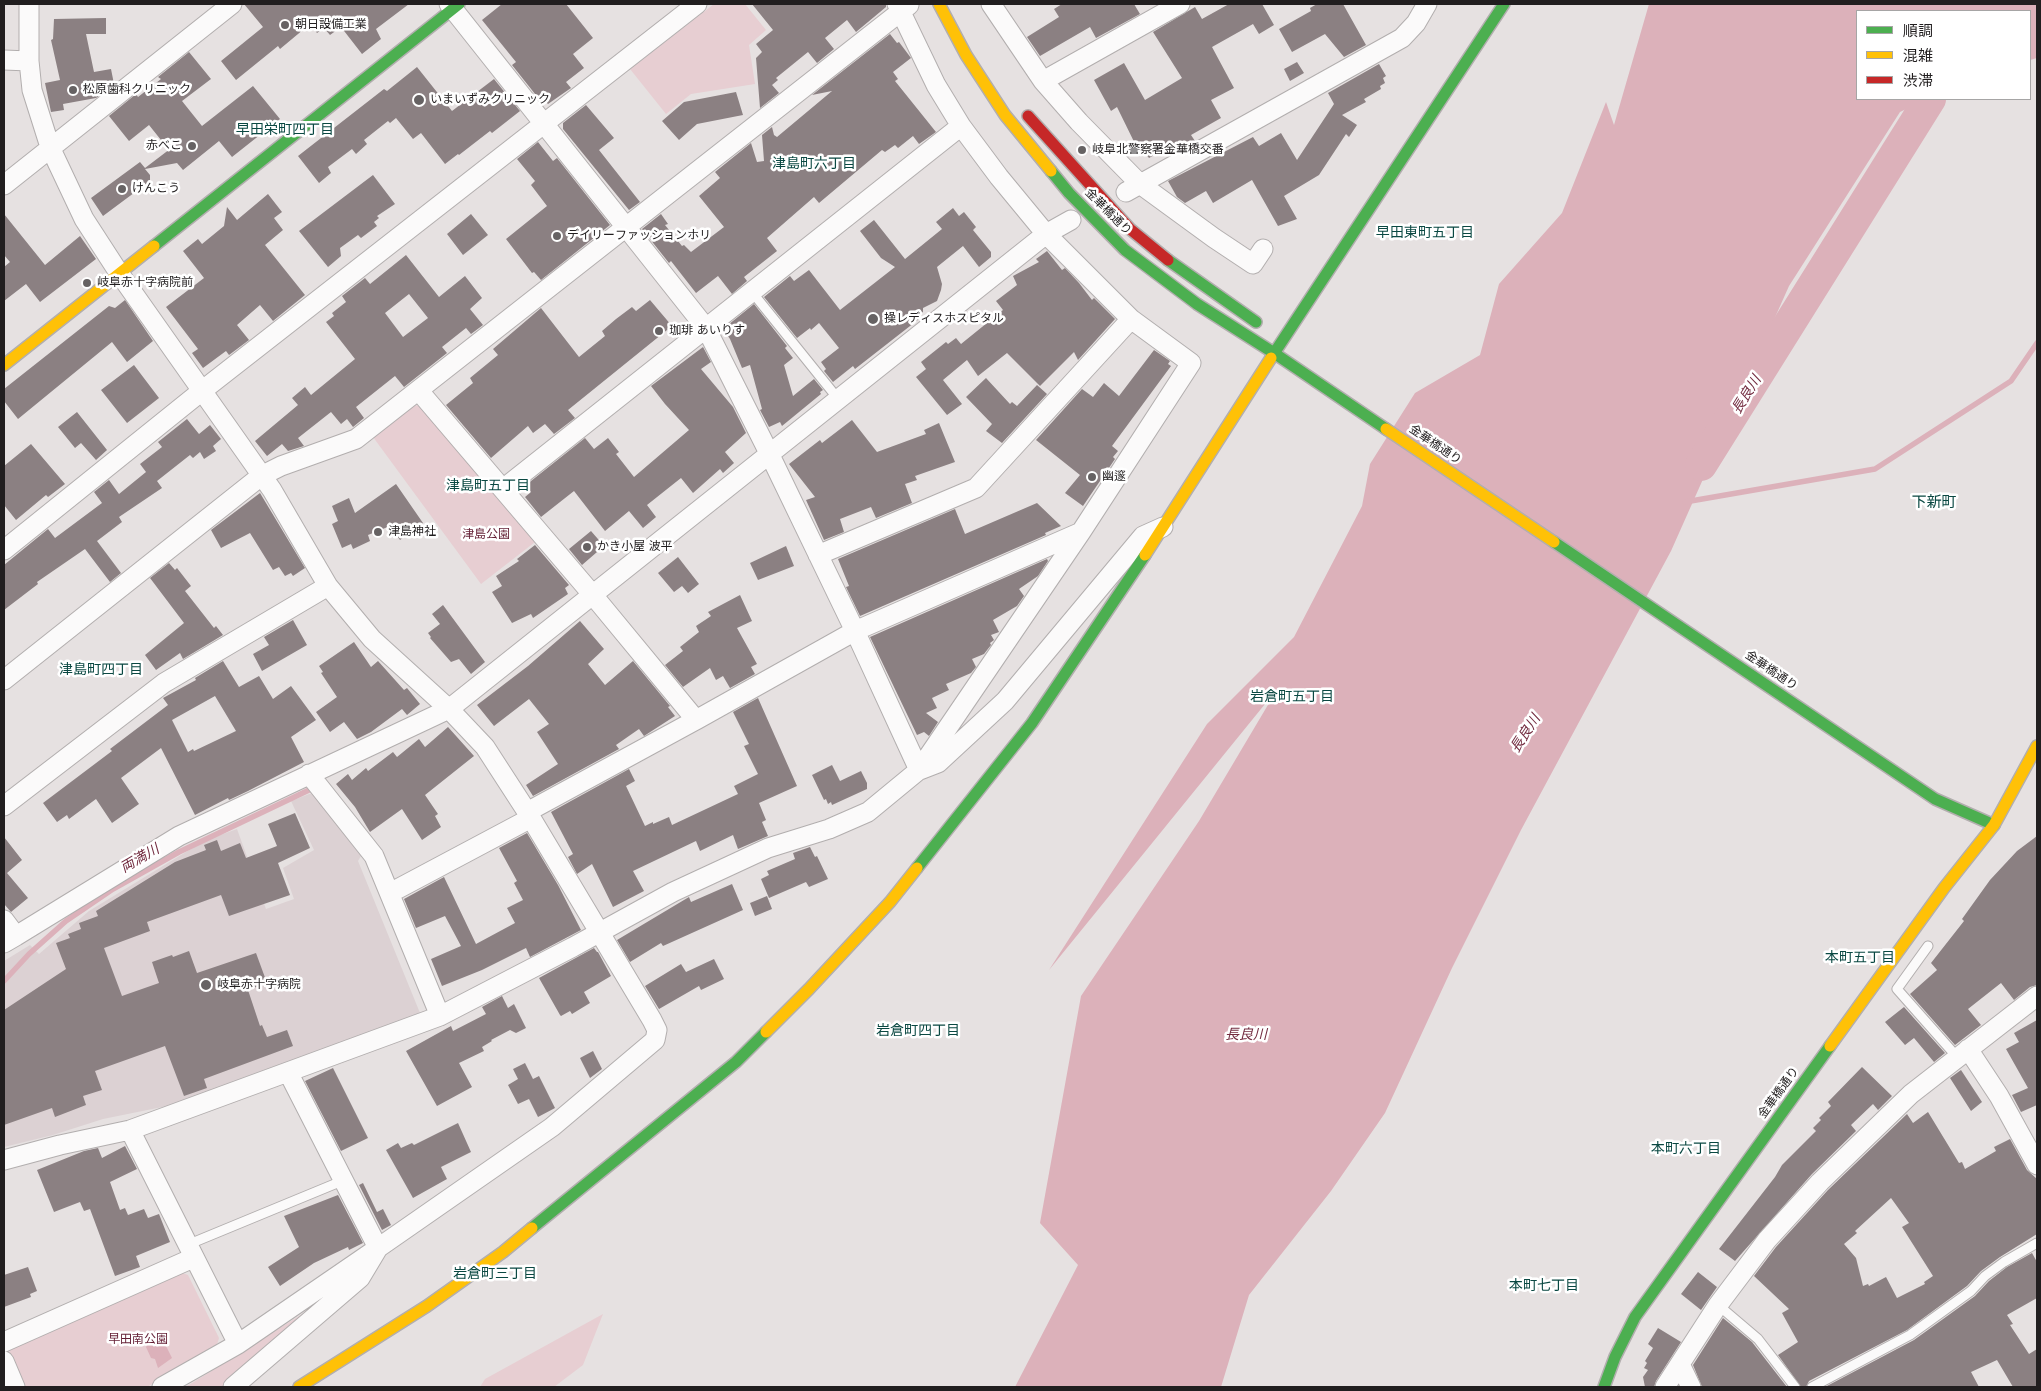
<!DOCTYPE html>
<html>
<head>
<meta charset="utf-8">
<style>
  body { margin:0 }
  #map { position:relative; width:2041px; height:1391px; overflow:hidden; background:#e6e1e1; font-family:"DejaVu Sans","Noto Sans JP",sans-serif }
  canvas { display:block }
  .frame { position:absolute; inset:0; border:5px solid #211e1f; pointer-events:none }
  .legend { position:absolute; left:1856px; top:10px; width:175px; height:90px; box-sizing:border-box; background:#fff; border:1px solid #a6a5a5; margin:0; padding:6px 9px; list-style:none; font-size:15px; color:#211e1f }
  .legend li { display:flex; align-items:center; gap:10px; height:25px }
  .legend b { width:25px; border:1px solid #a6a5a5 }
</style>
</head>
<body>
<div id="map">
<canvas width="2041" height="1391"></canvas>
<div class="frame"></div>
<ul class="legend">
<li><b style="height:6px;background:#4caf50"></b>順調</li>
<li><b style="height:6px;background:#ffc107"></b>混雑</li>
<li><b style="height:6px;background:#c62828"></b>渋滞</li>
</ul>
</div>
<script>
const g = document.querySelector('canvas').getContext('2d');
g.lineJoin = 'round';
function paint(path, color) { g.fillStyle = color; g.fill(path, 'evenodd'); }
const poly = rows => new Path2D(rows.map(r => 'M' + r).join(''));
function strokePath(path, color, width, dash) { g.strokeStyle = color; g.lineWidth = width; g.lineCap = dash ? 'butt' : 'round'; g.setLineDash(dash || []); g.stroke(path); }
function label(font, color, halo, rows, align = 'center') {
  g.font = font + ' "DejaVu Sans","Noto Sans JP",sans-serif'; g.lineWidth = 5; g.setLineDash([]); g.textBaseline = 'middle'; g.strokeStyle = halo; g.fillStyle = color; for (const [text, x, y, turn = 0] of rows) {
    g.save(); g.translate(x, y); g.rotate((+turn || 0) * Math.PI / 180); g.textAlign = isNaN(turn) ? turn : align; if (halo) g.strokeText(text, 0, 0); g.fillText(text, 0, 0); g.restore();
  }
}
paint(poly([
  [312,793,361,856,358,861,420,1013,182,1103,103,1119,53,1135,4,1147,4,961,30,945,39,954,89,911,204,841,237,829,266,909,294,899,283,868,314,850,291,801]
]), '#dcd1d3');
paint(poly([
  [714,4,745,4,766,30,749,45,755,84,691,94,666,114,630,69],
  [414,405,420,406,535,542,481,584,373,437],
  [180,1272,188,1275,219,1338,216,1348,147,1387,25,1387,9,1351,11,1346],
  [307,1311,222,1387,184,1387,189,1385],
  [603,1314,583,1365,554,1387,480,1387,485,1379]
]), '#e7ced2');
paint(poly([
  [1649,4,2037,4,2037,58,2030,60,2030,11,1857,11,1857,99,1927,99,1900,112,1789,286,1671,551,1521,830,1452,968,1385,1113,1331,1191,1249,1295,1221,1387,1015,1387,1078,1265,1040,1223,1081,996,1199,821,1278,688,1049,970,1207,724,1294,637,1362,506,1370,464,1415,393,1480,355,1499,284,1562,213,1606,102,1614,125],
  [154,1331,160,1334,172,1358,158,1368,155,1359,151,1358,146,1347,148,1344,144,1336]
]), '#dcb1ba');
strokePath(poly([
  [1685,502,1875,469,2011,381,2037,343],
  [4,981,29,954,66,921,113,889,179,852,309,790]
]), '#dcb1ba', 5.5);
strokePath(poly([
  [1701,465,1930,99]
]), '#dcb1ba', 32);
paint(poly([
  [244,4,409,4,376,29,381,39,362,54,341,27,330,35,324,28,317,33,310,24,280,49,278,46,236,80,221,61,263,27],
  [502,4,566,4,593,38,573,54,584,68,566,82,571,88,548,104,546,102,543,104,512,65,516,62,482,20],
  [752,4,886,4,886,7,856,32,847,20,825,38,834,49,817,63,808,52,776,78,778,80,772,85,779,93,760,108,756,58,762,52,756,44,773,30],
  [1062,4,1134,4,1140,14,1096,38,1090,27,1040,56,1027,37,1059,17,1054,9],
  [1229,4,1262,4,1274,25,1259,34,1253,24,1212,47,1234,88,1211,100,1221,118,1191,135,1195,141,1178,150,1174,144,1149,158,1145,153,1141,156,1117,107,1111,111,1094,80,1124,63,1145,100,1182,78,1153,32,1195,7,1202,19],
  [1317,4,1343,4,1366,45,1344,57,1325,34,1292,52,1279,29,1311,11,1310,8],
  [106,18,106,34,86,34,94,72,111,69,114,84,96,98,63,104,64,110,51,112,45,83,60,80,51,40,53,39,54,19],
  [890,34,897,43,899,42,911,58,893,72,898,79,895,81,936,132,919,144,913,136,898,148,895,145,885,152,882,150,819,203,814,197,767,238,777,251,744,277,747,281,732,294,718,276,696,293,671,261,669,263,642,229,661,214,668,224,665,225,682,246,684,245,691,252,724,227,699,196,720,178,715,172,751,143,757,162,764,161,762,135,772,127,774,135,777,137,832,91,812,95],
  [189,52,211,79,182,101,202,126,253,86,280,119,232,157,219,141,183,170,177,163,145,169,150,175,150,181,103,216,91,198,140,162,145,168,170,149,161,140,149,125,129,141,109,116,136,94,138,97,161,79,158,77],
  [1297,62,1304,73,1290,81,1284,69],
  [1379,64,1386,76,1383,78,1385,83,1380,86,1381,89,1364,99,1366,102,1342,115,1357,125,1349,137,1346,134,1319,175,1284,196,1297,219,1278,226,1252,180,1213,203,1206,191,1185,203,1177,197,1168,181,1253,137,1259,146,1281,133,1297,160,1334,104,1328,93],
  [417,67,452,111,494,79,520,111,492,133,490,131,459,155,458,154,445,164,421,133,413,139,396,118,390,123,388,121,364,140,367,144,356,154,352,149,328,167,331,173,319,183,298,156,384,89,387,91],
  [736,92,743,115,697,124,679,140,662,121,684,102],
  [586,105,614,138,599,150,640,202,629,210,563,129,563,123],
  [538,142,553,161,557,158,610,225,541,280,534,272,532,273,506,239,547,206,531,185,535,181,517,159],
  [373,175,395,204,377,216,379,218,374,222,377,226,361,238,358,235,340,248,341,256,328,267,299,231],
  [268,194,282,212,274,218,283,230,265,245,305,295,273,321,260,305,237,325,249,340,229,355,226,351,203,368,192,353,198,349,166,307,204,278,183,251,198,239,202,244,224,226,227,207,237,220],
  [953,208,959,216,964,212,976,227,973,230,991,252,991,257,979,267,963,246,937,267,942,284,941,290,937,301,923,308,923,312,917,316,919,319,855,369,853,366,833,382,824,371,826,369,821,362,839,348,819,323,811,330,810,328,797,338,764,297,790,276,794,281,809,270,840,310,895,267,881,258,860,231,874,220,905,259,942,229,936,222],
  [4,214,45,265,80,236,96,259,40,302,26,284,4,301,4,267,10,262,4,255],
  [471,214,488,235,463,255,447,234],
  [1047,251,1062,270,1065,268,1079,283,1092,300,1094,298,1115,319,1078,360,1074,352,1040,386,1007,353,978,376,967,360,943,380,962,404,947,415,916,377,926,369,921,362,946,342,948,344,956,338,961,344,1003,310,996,301,1017,285,1013,276,1039,262,1036,259],
  [406,255,439,297,465,276,482,298,470,309,483,325,471,334,466,328,442,347,447,353,404,387,395,376,356,407,364,418,353,427,347,419,341,424,331,412,298,438,304,446,288,451,282,444,267,456,255,441,298,405,292,398,305,387,311,395,355,359,326,322,334,316,332,313,346,302,342,296,365,278,370,284],
  [409,294,428,318,403,337,385,313],
  [125,300,153,341,127,362,112,342,18,419,4,401,4,389,109,306,115,308],
  [650,300,672,326,568,410,575,418,554,434,545,424,533,433,528,426,491,458,446,405,473,383,470,378,498,355,493,349,541,308,579,357,605,336,602,331,616,319,632,307,636,311],
  [754,304,787,346,785,348,793,358,784,365,793,396,814,379,823,390,820,392,821,394,782,426,780,422,769,427,760,410,762,409,750,365,742,368,730,339,723,329],
  [703,347,711,362,701,369,733,407,746,433,725,452,734,463,723,473,720,469,693,493,681,478,647,505,656,517,643,528,629,511,605,531,574,491,541,517,525,497,531,492,526,485,585,438,594,449,608,438,619,452,616,454,634,477,689,430,665,404,651,386],
  [1154,350,1170,361,1168,364,1171,366,1112,446,1118,451,1113,457,1115,459,1083,506,1065,493,1080,475,1036,440,1082,389,1093,397,1104,383,1119,396],
  [134,365,159,398,127,423,101,390],
  [986,378,1010,404,1012,402,1017,406,1037,385,1047,394,1002,443,986,431,992,424,966,397],
  [77,412,107,450,96,460,81,443,75,448,58,427],
  [187,419,199,434,210,425,221,439,213,446,216,451,204,459,200,452,193,458,190,455,157,481,162,488,119,517,122,522,97,541,121,573,110,582,85,549,37,582,38,584,4,610,4,565,48,529,55,538,102,503,94,492,109,480,119,494,146,472,140,464,162,447,158,442],
  [852,420,877,452,926,434,924,430,939,423,955,462,915,476,917,480,905,484,912,503,876,518,871,507,840,519,844,532,824,540,806,500,815,497,789,464,820,440,822,443],
  [31,444,65,484,48,497,46,495,16,520,4,505,4,466],
  [396,484,423,523,400,540,390,526,368,535,370,541,353,549,351,544,342,548,332,524,338,521,332,506,349,498,355,513],
  [260,493,305,568,293,576,291,573,285,576,279,567,273,570,250,533,221,548,211,530],
  [1037,503,1061,526,1045,533,1046,535,860,616,846,587,849,586,838,559,955,509,965,534],
  [591,531,604,546,582,565,569,549],
  [535,545,569,585,565,588,568,594,533,618,531,614,512,623,492,592,502,586,496,576,519,561,517,559],
  [786,546,794,566,758,580,750,563],
  [678,557,699,584,688,593,682,586,674,592,658,573],
  [1047,559,1048,561,1038,576,1019,589,1024,596,1017,606,993,620,999,632,991,635,994,640,990,643,991,645,984,654,972,659,976,667,971,673,946,684,949,690,932,698,937,708,926,713,938,722,929,736,924,732,917,735,870,637],
  [169,563,175,570,177,568,191,586,185,591,214,628,216,626,223,635,183,659,180,653,156,670,145,655,184,623,150,578],
  [740,595,752,621,737,628,757,664,751,667,755,674,730,688,723,676,716,680,710,668,683,687,665,665,683,651,680,647,699,632,696,626,711,616,708,612],
  [443,605,485,662,471,674,459,659,451,662,430,638,431,637,428,633,440,624,432,614],
  [293,620,307,645,262,671,253,654,269,645,264,637],
  [580,621,604,649,588,664,605,685,633,661,670,706,668,707,675,716,644,736,639,729,616,745,619,749,533,796,526,785,558,764,537,732,549,724,529,699,494,726,477,705,528,666],
  [354,642,371,667,378,661,404,690,407,688,420,704,407,715,402,709,371,732,357,739,344,722,330,732,316,712,337,697,321,673,323,672,319,666],
  [223,661,239,687,259,676,273,699,291,686,316,720,291,737,304,762,248,791,229,800,228,798,195,815,161,748,121,778,139,804,112,823,96,799,69,819,67,815,57,822,43,803,112,751,110,749,168,705,163,698,196,680,195,678],
  [215,696,236,731,194,751,193,749,188,752,172,720],
  [758,698,797,786,759,803,766,820,762,822,768,836,738,849,733,835,700,851,696,841,633,871,644,891,613,907,592,864,577,874,568,857,573,854,551,812,629,769,635,781,626,786,645,826,653,822,653,824,669,817,672,825,738,794,734,786,758,774,744,746,749,744,733,712],
  [448,727,474,756,425,795,438,814,435,816,441,827,422,840,402,809,370,832,355,807,336,784,348,774,352,780,366,768,368,771,393,752,397,757,419,739,425,747],
  [832,765,840,781,861,771,867,783,867,789,832,805,831,802,828,804,826,799,824,800,812,775],
  [295,813,310,848,278,863,290,895,229,916,221,895,147,922,150,931,104,948,122,996,159,983,152,962,172,955,173,957,189,951,197,973,256,953,267,983,248,990,260,1026,262,1025,267,1037,287,1030,293,1046,204,1079,207,1088,184,1096,165,1046,95,1071,102,1090,83,1096,86,1105,55,1117,52,1108,4,1125,4,1010,66,969,56,943,70,938,68,934,81,929,79,923,98,916,96,911,175,862,206,850,204,845,217,840,221,851,240,843,246,858,277,846,268,824],
  [527,833,558,885,581,930,530,957,526,948,482,970,442,986,431,959,461,946,445,916,416,928,404,899,444,877,476,944,515,923,507,908,523,900,514,883,517,881,499,848],
  [2037,836,2037,985,2030,987,2014,1000,2001,983,1968,1009,1981,1025,1955,1045,1910,994,1937,970,1931,963,1964,921,1962,919,1990,880,2017,851],
  [4,837,22,860,7,873,28,898,11,912,4,904],
  [810,847,815,857,817,856,828,879,809,887,806,882,769,898,761,879,769,875,767,871,795,859,793,853],
  [732,884,743,910,663,946,661,943,630,962,617,940,689,897,691,902],
  [767,896,772,909,755,916,750,903],
  [594,948,597,952,598,952,611,976,584,992,590,1003,572,1014,570,1011,561,1016,560,1015,539,978],
  [714,959,724,979,701,990,699,986,659,1009,645,986,681,964,686,972],
  [502,996,508,1008,514,1004,526,1028,516,1033,510,1030,491,1040,492,1041,482,1047,484,1051,459,1063,472,1087,437,1106,406,1051,451,1026,453,1031,486,1014,482,1007],
  [1904,1007,1945,1053,1934,1062,1914,1038,1905,1045,1885,1022],
  [2037,1020,2037,1105,2021,1112,2012,1095,2028,1088,2006,1049,2019,1042,2014,1033],
  [593,1051,602,1069,590,1078,580,1058],
  [525,1063,533,1079,539,1076,555,1108,538,1117,529,1099,518,1104,508,1085,518,1079,513,1069],
  [1862,1067,1892,1096,1878,1110,1873,1104,1851,1125,1856,1131,1812,1174,1735,1261,1719,1249,1775,1177,1782,1165,1816,1131,1813,1128,1821,1120,1819,1118,1831,1106,1828,1102],
  [333,1068,368,1138,341,1151,305,1081],
  [1961,1070,1982,1102,1971,1111,1950,1078],
  [1928,1112,1959,1163,1962,1162,1965,1169,1996,1151,1994,1147,2010,1139,2027,1170,2037,1179,2037,1234,2000,1257,1981,1271,1967,1286,1907,1330,1809,1381,1806,1387,1801,1387,1778,1355,1798,1342,1782,1313,1789,1309,1754,1276,1776,1247,1828,1190,1907,1114,1913,1123],
  [1891,1198,1909,1223,1902,1227,1933,1276,1924,1282,1925,1284,1897,1298,1886,1277,1869,1286,1868,1284,1863,1286,1856,1258,1844,1244,1857,1233,1855,1231],
  [458,1123,471,1152,441,1167,447,1179,413,1198,386,1150,398,1143,401,1148,412,1143,414,1145],
  [125,1146,137,1169,110,1182,120,1210,125,1208,128,1215,144,1209,148,1218,159,1214,170,1242,136,1256,140,1267,115,1276,90,1209,84,1211,80,1202,54,1212,37,1170,84,1151,98,1148,102,1158],
  [363,1183,377,1212,383,1209,391,1225,382,1230,359,1185],
  [338,1195,363,1243,349,1250,348,1247,314,1263,280,1286,268,1267,299,1247,284,1216],
  [2032,1253,2037,1262,2037,1298,2007,1315,2013,1324,2010,1325,2029,1354,2037,1349,2037,1387,2013,1387,1997,1360,1971,1372,1979,1387,1825,1387,1914,1340,1975,1296,1989,1281,2007,1267],
  [28,1267,37,1291,30,1294,31,1297,4,1307,4,1275],
  [1698,1272,1717,1287,1701,1310,1681,1294],
  [1723,1318,1752,1342,1787,1387,1702,1387,1693,1365],
  [1658,1328,1681,1342,1656,1381,1654,1387,1645,1387,1643,1377,1648,1370,1644,1368,1647,1363,1645,1361,1653,1348,1648,1344]
]), '#8b8082');
const lane = poly([
  [752,292,839,400],
  [1928,946,1897,989,1958,1058],
  [187,1245,342,1181],
  [1718,1305,1758,1339,1795,1387],
  [1812,1387,1910,1335,1971,1291,1985,1276,2004,1262,2037,1243]
]);
const street = poly([
  [449,4,706,328,769,453,855,631,919,770],
  [991,4,1043,81,1079,122,1140,184,1214,238,1253,264,1263,249],
  [4,60,29,61],
  [1043,81,1180,4],
  [4,185,232,4],
  [1126,192,1402,38,1416,23,1427,4],
  [419,391,592,594,696,720,527,812],
  [503,489,961,126],
  [4,550,203,390,697,4],
  [818,555,976,488,1131,319],
  [4,680,261,476,281,466,356,439,909,5],
  [696,720,855,631,1081,532],
  [920,770,938,763,1005,701,1143,536,1163,527],
  [309,774,374,856,440,1016,573,947,673,892,768,848,829,829,868,812,919,770,1081,532,1191,363,1131,319,1046,234,999,177,961,126,936,85,897,4],
  [4,806,164,683,328,586],
  [390,893,531,818],
  [4,920,16,936,4,943],
  [16,936,179,836,449,709,372,639,328,586,272,490,119,273,84,219,50,147,32,90,29,61,29,4],
  [1968,1049,1999,1096,2037,1165],
  [130,1130,238,1344],
  [4,1160,60,1145,130,1130,440,1016],
  [4,1342,193,1258],
  [4,1361,15,1387],
  [1680,1364,1691,1387],
  [162,1387,238,1344,378,1248,288,1072],
  [233,1387,360,1278,378,1248,552,1127,655,1040,657,1030,652,1020,531,818,485,747,449,709,1046,234,1071,220],
  [1665,1387,1718,1305,1767,1240,1820,1182,1911,1094,2037,996]
]);
const fast = poly([
  [1051,171,1069,193,1125,250,1197,304,1274,353,1386,429],
  [154,246,459,4],
  [1168,260,1256,322],
  [1271,358,1504,4],
  [1554,542,1935,799,1994,825],
  [917,868,1032,723,1145,555],
  [532,1228,736,1062,766,1032],
  [1604,1387,1615,1357,1635,1317,1830,1046]
]);
const slow = poly([
  [939,4,966,55,1005,115,1051,171],
  [4,365,154,246],
  [1386,429,1554,542],
  [1145,555,1271,358],
  [766,1032,809,989,890,902,917,868],
  [1830,1046,1944,888,1994,825,2037,746],
  [299,1387,427,1306,503,1252,532,1228]
]);
const jam = poly([
  [1028,116,1130,229,1168,260]
]);
strokePath(lane, '#b2aeae', 11);
strokePath(street, '#b2aeae', 21);
strokePath(fast, '#b2aeae', 14);
strokePath(slow, '#b2aeae', 14);
strokePath(jam, '#b2aeae', 14);
strokePath(lane, '#fbfafa', 9);
strokePath(street, '#fbfafa', 19);
strokePath(fast, '#4caf50', 11);
strokePath(slow, '#ffc107', 11);
strokePath(jam, '#c62828', 11);
for (const [x, y, r, color] of [
  [285,25,5,"#666263"],
  [73,90,5,"#666263"],
  [419,100,6,"#666263"],
  [192,146,5,"#666263"],
  [1082,150,5,"#666263"],
  [122,189,5,"#666263"],
  [557,236,5,"#666263"],
  [87,283,5,"#666263"],
  [873,319,6,"#666263"],
  [659,331,5,"#666263"],
  [1092,477,5,"#666263"],
  [378,532,5,"#666263"],
  [587,547,5,"#666263"],
  [206,985,6,"#666263"]
]) { const dot = new Path2D(); dot.arc(x, y, r, 0, 2 * Math.PI); g.fillStyle = color; g.fill(dot); strokePath(dot, '#fff', 2); }
label('12px', '#211e1f', '#fff', [
  ["朝日設備工業",295,25],
  ["松原歯科クリニック",83,90],
  ["いまいずみクリニック",430,100],
  ["赤べこ",182,146,"right"],
  ["岐阜北警察署金華橋交番",1092,150],
  ["けんこう",132,189],
  ["デイリーファッションホリ",567,236],
  ["岐阜赤十字病院前",97,283],
  ["操レディスホスピタル",884,319],
  ["珈琲 あいりす",669,331],
  ["幽邃",1102,477],
  ["津島神社",388,532],
  ["かき小屋 波平",597,547],
  ["岐阜赤十字病院",217,985]
], 'left');
label('12px', '#211e1f', '#fff', [
  ["金華橋通り",1108,212,45],
  ["金華橋通り",1435,445,34],
  ["金華橋通り",1771,671,34],
  ["金華橋通り",1779,1093,-54]
]);
label('12px', '#621d33', '#fff', [
  ["津島公園",486,535],
  ["早田南公園",138,1340]
]);
label('14px', '#0a4842', '#fff', [
  ["早田栄町四丁目",285,130],
  ["津島町六丁目",814,164],
  ["早田東町五丁目",1425,233],
  ["津島町五丁目",488,486],
  ["津島町四丁目",101,670],
  ["岩倉町五丁目",1292,697],
  ["本町五丁目",1860,958],
  ["岩倉町四丁目",918,1031],
  ["本町六丁目",1686,1149],
  ["岩倉町三丁目",495,1274],
  ["本町七丁目",1544,1286]
]);
label('italic 14px', '#732c40', '#fff', [
  ["長良川",1747,395,-58],
  ["長良川",1526,734,-57],
  ["両満川",140,859,-30],
  ["長良川",1246,1035]
]);
label('15px', '#0a4842', '#fff', [
  ["下新町",1934,503]
]);
</script>
</body>
</html>
